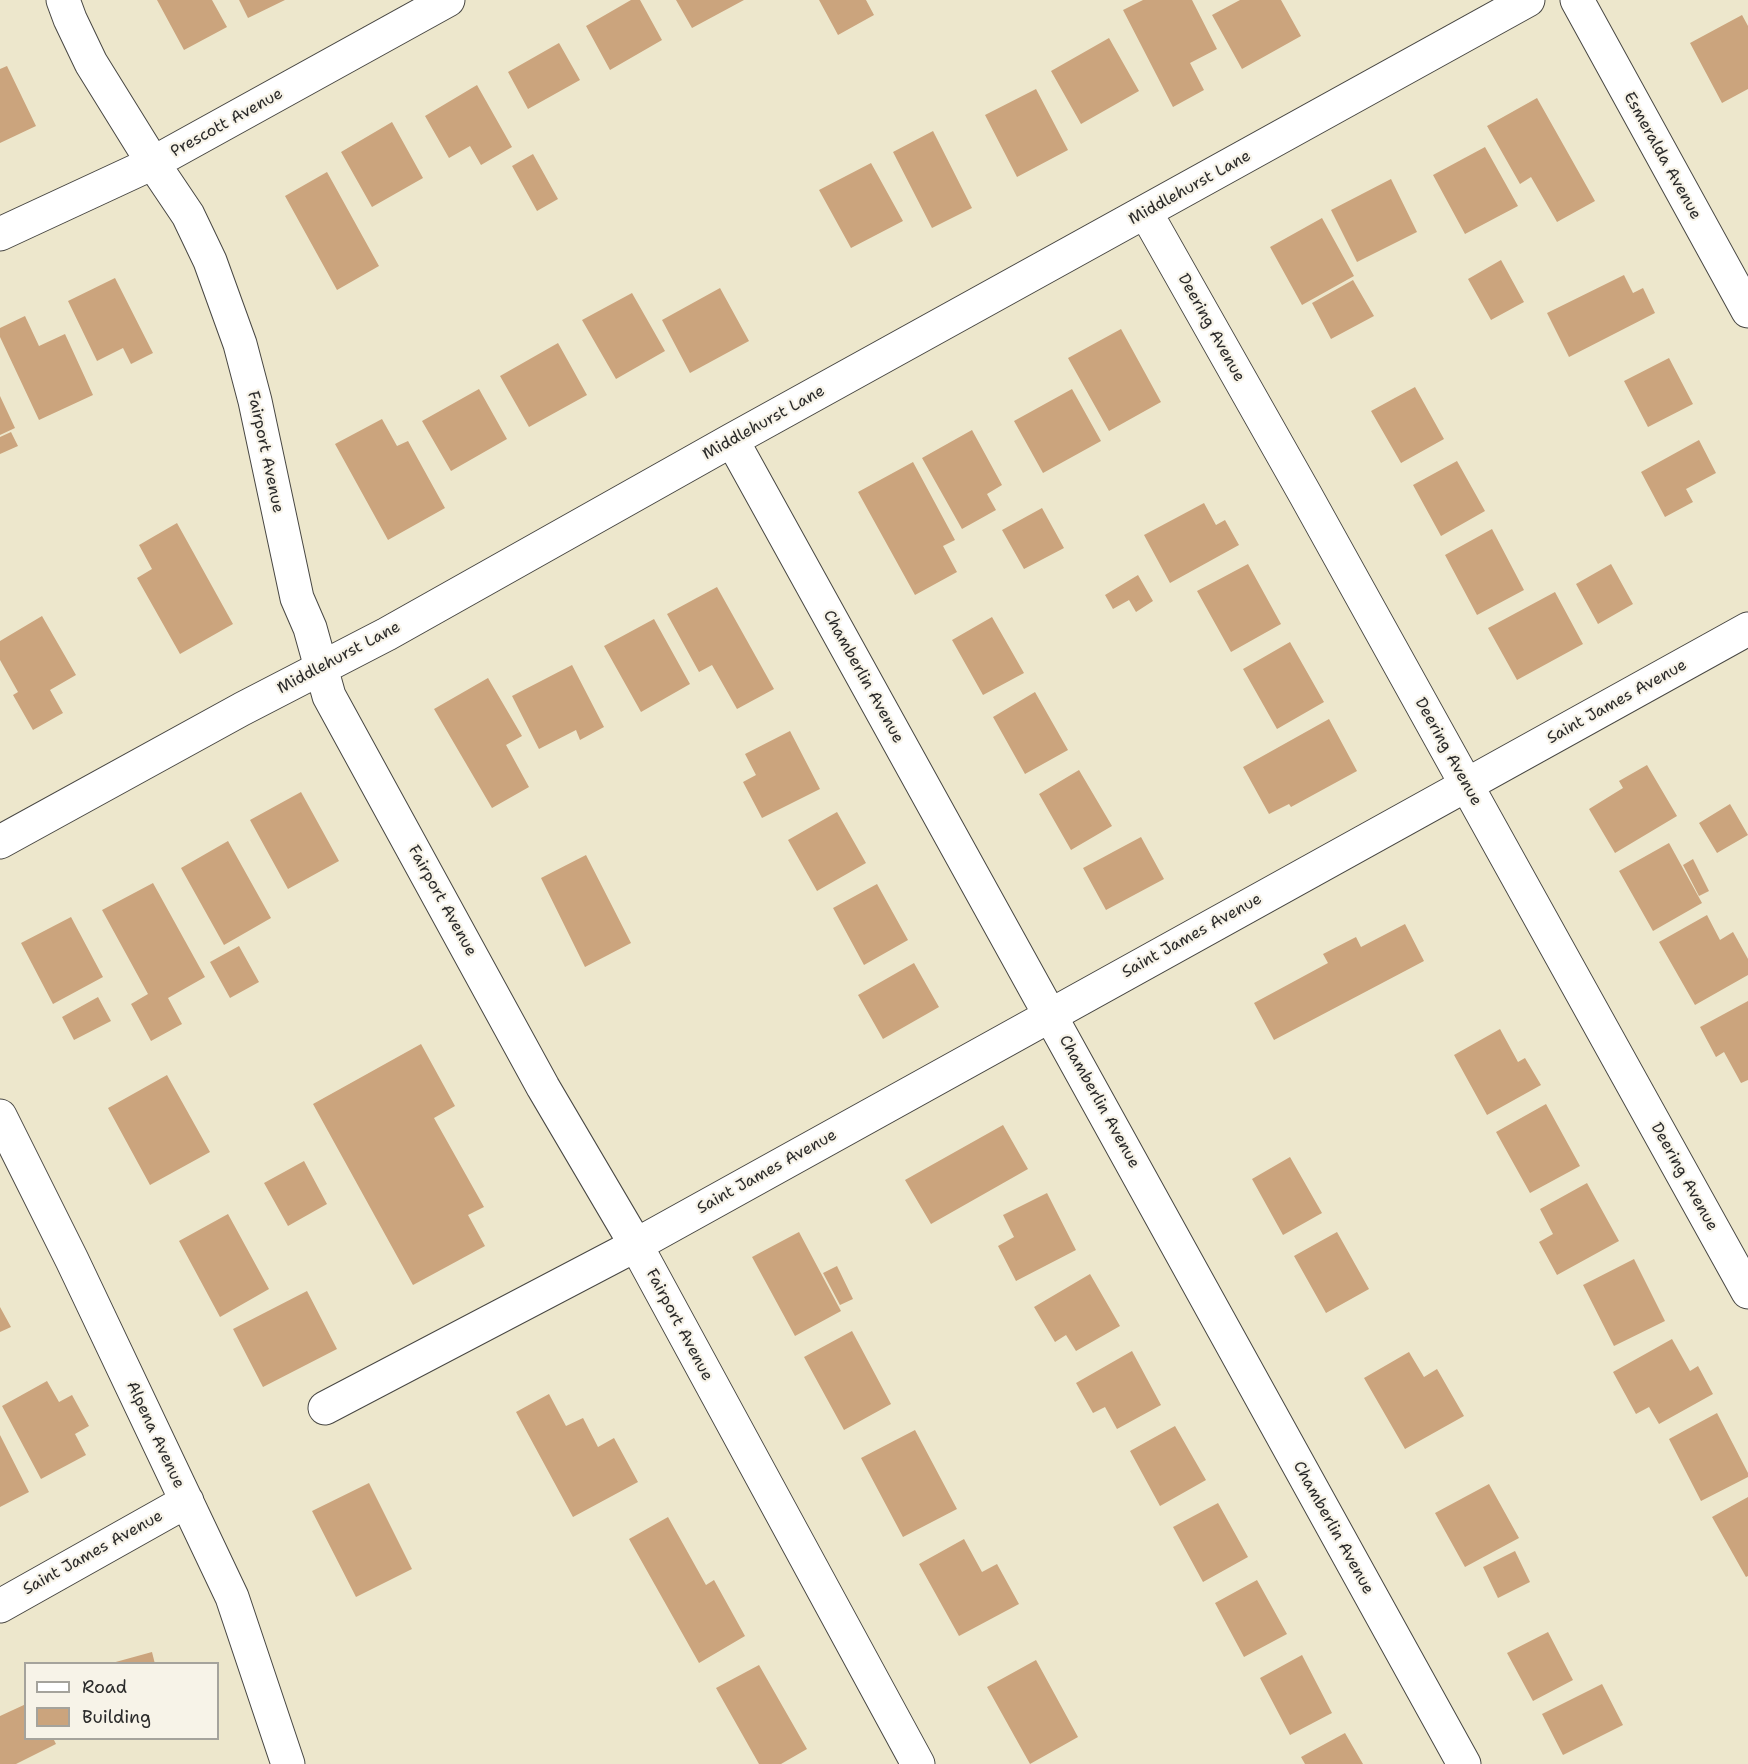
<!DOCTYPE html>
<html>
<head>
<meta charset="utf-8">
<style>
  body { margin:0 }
  #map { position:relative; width:1748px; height:1764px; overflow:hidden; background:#ede7cc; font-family:"Shantell Sans",sans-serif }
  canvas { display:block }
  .legend { position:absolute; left:24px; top:1662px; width:195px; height:78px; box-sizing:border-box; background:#f7f3e8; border:2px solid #a5a39c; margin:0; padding:8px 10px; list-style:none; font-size:18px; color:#2b2b2b }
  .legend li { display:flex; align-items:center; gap:12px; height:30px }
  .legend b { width:30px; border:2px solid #a5a39c }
</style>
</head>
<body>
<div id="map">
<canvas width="1748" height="1764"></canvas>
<ul class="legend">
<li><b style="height:8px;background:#fff"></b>Road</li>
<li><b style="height:16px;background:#cba47d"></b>Building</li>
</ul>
</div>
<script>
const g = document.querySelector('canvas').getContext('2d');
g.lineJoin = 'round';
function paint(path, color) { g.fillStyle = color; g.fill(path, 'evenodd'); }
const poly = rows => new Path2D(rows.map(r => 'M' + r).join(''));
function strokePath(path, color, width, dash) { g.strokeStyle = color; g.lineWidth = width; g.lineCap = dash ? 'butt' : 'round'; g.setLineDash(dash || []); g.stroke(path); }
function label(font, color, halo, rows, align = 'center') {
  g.font = font + ' "Shantell Sans",sans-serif'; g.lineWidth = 4.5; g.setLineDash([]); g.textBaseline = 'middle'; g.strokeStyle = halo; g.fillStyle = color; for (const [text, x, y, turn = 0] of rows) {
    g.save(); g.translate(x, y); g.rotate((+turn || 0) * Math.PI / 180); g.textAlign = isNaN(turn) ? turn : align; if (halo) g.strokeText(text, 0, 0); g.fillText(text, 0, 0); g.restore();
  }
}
paint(poly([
  [157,0,212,0,227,27,184,50],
  [239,0,285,0,248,18],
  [631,0,640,0,662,40,610,70,586,26],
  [676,0,744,0,692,28],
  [819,0,866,0,874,15,838,35],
  [1143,0,1192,0,1217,49,1190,63,1204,90,1173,107,1123,10],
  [1240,0,1281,0,1301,36,1242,69,1212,15],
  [1742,15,1748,26,1748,89,1722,103,1690,43],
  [1109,38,1139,91,1081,124,1051,71],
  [559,43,580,80,528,109,508,72],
  [7,66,36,126,0,143,0,69],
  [477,85,512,147,481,165,470,146,449,158,425,116],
  [1036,89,1068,150,1017,177,985,115],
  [1537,98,1595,201,1557,222,1531,177,1520,184,1487,126],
  [392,122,423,178,372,207,341,152],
  [933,131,972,208,932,228,893,152],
  [1485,147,1518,206,1465,234,1433,175],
  [533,154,558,199,537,211,512,166],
  [871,163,903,221,851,248,819,190],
  [327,172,379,266,337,290,285,196],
  [1391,179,1417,232,1357,262,1331,210],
  [1322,218,1354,276,1302,305,1270,247],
  [1501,260,1524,302,1491,320,1468,279],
  [1624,275,1633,293,1643,288,1655,313,1569,357,1547,313],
  [115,278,153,353,131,364,123,348,97,361,68,301],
  [1353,280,1374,316,1331,339,1312,303],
  [720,288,749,341,690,373,662,320],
  [632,293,665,351,616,379,582,320],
  [25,316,39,346,65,334,93,395,39,420,0,337,0,328],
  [1121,329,1161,402,1109,431,1068,358],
  [558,343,587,395,529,427,500,376],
  [1669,358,1693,404,1648,427,1624,381],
  [1415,387,1444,439,1401,463,1371,411],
  [479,389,507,439,451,471,422,421],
  [1072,389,1101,441,1043,473,1014,421],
  [0,396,15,428,0,435],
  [382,419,397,446,408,441,445,508,388,540,335,444],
  [972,430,1002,485,987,494,996,510,962,529,922,458],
  [11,432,18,446,0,454,0,437],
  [1699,440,1716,473,1686,489,1693,502,1665,517,1641,472],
  [1457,461,1485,511,1441,536,1413,485],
  [913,462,955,540,943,546,957,572,915,595,858,492],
  [1204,503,1216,525,1225,520,1239,545,1170,583,1144,535],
  [1042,508,1064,548,1024,569,1002,530],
  [177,523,233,624,180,654,137,578,152,569,139,545],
  [1492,529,1524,590,1477,615,1445,555],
  [1248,564,1281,624,1231,652,1197,591],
  [1611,564,1633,604,1598,624,1576,584],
  [1138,575,1153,601,1136,612,1129,600,1113,609,1105,595],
  [717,587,774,689,737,709,712,665,699,672,667,614],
  [1555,592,1583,644,1517,680,1488,628],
  [42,616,76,675,50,690,63,713,33,730,13,695,18,692,0,660,0,641],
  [992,617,1024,673,983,695,952,640],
  [654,619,690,684,641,712,604,646],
  [1290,642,1324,702,1277,729,1243,669],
  [572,665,604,727,580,740,576,730,539,749,512,696],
  [488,678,522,736,506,745,529,787,492,808,434,709],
  [1035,692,1068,750,1025,774,993,717],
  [1329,719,1357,771,1291,807,1289,804,1269,814,1243,767],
  [790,731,820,789,762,818,743,782,756,775,745,754],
  [1647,765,1677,816,1615,853,1589,809,1623,788,1619,781],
  [1079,770,1112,826,1071,850,1039,794],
  [301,792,339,861,288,889,250,820],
  [1730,804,1748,835,1717,853,1699,823],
  [837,812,866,863,817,891,788,840],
  [1141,837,1164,879,1106,910,1083,868],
  [228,841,271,918,224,945,181,868],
  [1669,843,1702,903,1653,931,1619,871],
  [586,855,631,943,585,967,541,878],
  [1693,859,1709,891,1699,896,1683,865],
  [153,883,205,977,168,998,182,1024,151,1041,131,1004,148,994,102,910],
  [877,884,908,940,864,965,833,908],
  [1707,915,1720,940,1733,932,1748,959,1748,975,1695,1005,1659,942],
  [71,917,103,977,53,1004,21,943],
  [1405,924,1424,961,1274,1040,1254,1003,1328,963,1323,954,1356,937,1361,947],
  [239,946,259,982,230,998,210,962],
  [914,963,939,1007,883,1039,858,995],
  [98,997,111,1021,74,1040,62,1017],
  [1748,1001,1748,1080,1741,1083,1724,1052,1716,1057,1700,1027],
  [1500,1029,1518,1062,1525,1058,1541,1085,1487,1115,1454,1055],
  [421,1044,455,1106,434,1118,484,1207,468,1215,485,1246,413,1285,313,1104],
  [167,1075,210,1152,150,1185,108,1108],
  [1546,1104,1580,1166,1530,1193,1496,1132],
  [1003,1125,1028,1169,931,1224,905,1180],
  [1290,1157,1322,1213,1283,1235,1252,1179],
  [304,1161,327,1204,288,1226,264,1183],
  [1587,1183,1619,1241,1557,1275,1539,1242,1553,1234,1540,1209],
  [1047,1193,1076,1250,1016,1281,998,1246,1014,1237,1003,1215],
  [228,1214,269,1289,220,1317,179,1241],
  [799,1232,841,1311,795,1336,752,1257],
  [1337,1232,1369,1289,1326,1313,1294,1256],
  [1634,1259,1665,1321,1614,1346,1583,1285],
  [837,1266,853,1299,840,1305,823,1273],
  [1090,1274,1120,1326,1076,1351,1066,1335,1055,1342,1034,1307],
  [307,1291,337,1349,263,1387,233,1329],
  [0,1307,11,1327,0,1332],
  [852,1331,891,1404,844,1430,804,1357],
  [1672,1339,1690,1371,1698,1366,1713,1394,1659,1424,1649,1407,1636,1414,1613,1372],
  [1132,1351,1161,1405,1117,1429,1105,1407,1093,1413,1076,1383],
  [1409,1352,1424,1377,1437,1369,1464,1416,1405,1449,1364,1378],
  [47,1381,59,1402,72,1395,89,1426,75,1434,86,1455,41,1479,2,1406],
  [549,1394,566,1426,583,1418,598,1447,614,1438,638,1482,573,1517,516,1412],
  [1717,1413,1748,1473,1748,1477,1701,1501,1669,1439],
  [1175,1426,1206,1480,1160,1506,1130,1451],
  [915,1430,957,1509,903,1537,861,1458],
  [0,1435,29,1492,0,1507],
  [369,1483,412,1569,356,1597,312,1511],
  [1489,1484,1519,1538,1465,1567,1435,1513],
  [1748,1497,1748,1576,1746,1577,1712,1517],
  [1218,1503,1248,1557,1203,1582,1173,1527],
  [668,1517,706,1585,714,1580,745,1636,699,1663,629,1539],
  [964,1539,982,1572,997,1564,1019,1604,959,1636,919,1564],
  [1515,1551,1530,1582,1498,1598,1483,1567],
  [1257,1580,1287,1634,1244,1657,1215,1603],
  [1548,1632,1573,1680,1533,1701,1507,1653],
  [152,1652,155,1664,112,1664,112,1663],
  [1302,1655,1332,1713,1290,1735,1260,1678],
  [1036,1660,1078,1737,1030,1764,987,1687],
  [759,1665,807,1749,781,1764,759,1764,716,1688],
  [1602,1684,1623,1725,1563,1755,1542,1714],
  [26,1704,26,1738,53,1738,56,1744,16,1764,0,1764,0,1716],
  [1345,1733,1363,1764,1305,1764,1301,1757]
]), '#cba47d');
const minor = poly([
  [63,0,70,19,91,63,153,163,188,215,210,261,240,344,255,401,297,598,310,628,329,696,543,1087,636,1245,918,1764],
  [1577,0,1748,311],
  [1146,213,1305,494,1748,1292],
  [0,234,153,163,448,0],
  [732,440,1464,1764],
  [0,842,242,709,387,634,732,440,1528,0],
  [0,1116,72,1260,232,1597,288,1764],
  [325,1408,636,1245,1748,629],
  [0,1606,187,1501]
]);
strokePath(minor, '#484743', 35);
strokePath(minor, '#fff', 33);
label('16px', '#2b2b2b', '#f7f3e8', [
  ["Prescott Avenue",227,123,-29],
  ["Esmeralda Avenue",1662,156,61],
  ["Middlehurst Lane",1190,188,-29],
  ["Deering Avenue",1211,328,61],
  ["Middlehurst Lane",764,423,-29],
  ["Fairport Avenue",265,452,78],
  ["Middlehurst Lane",339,658,-28],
  ["Chamberlin Avenue",863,677,61],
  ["Saint James Avenue",1617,702,-29],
  ["Deering Avenue",1448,752,61],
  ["Fairport Avenue",442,901,61],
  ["Saint James Avenue",1192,936,-29],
  ["Chamberlin Avenue",1099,1102,61],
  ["Saint James Avenue",767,1172,-29],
  ["Deering Avenue",1684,1177,61],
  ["Fairport Avenue",679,1325,62],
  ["Alpena Avenue",155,1435,65],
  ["Chamberlin Avenue",1333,1528,61],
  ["Saint James Avenue",93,1553,-29]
]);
</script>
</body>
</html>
